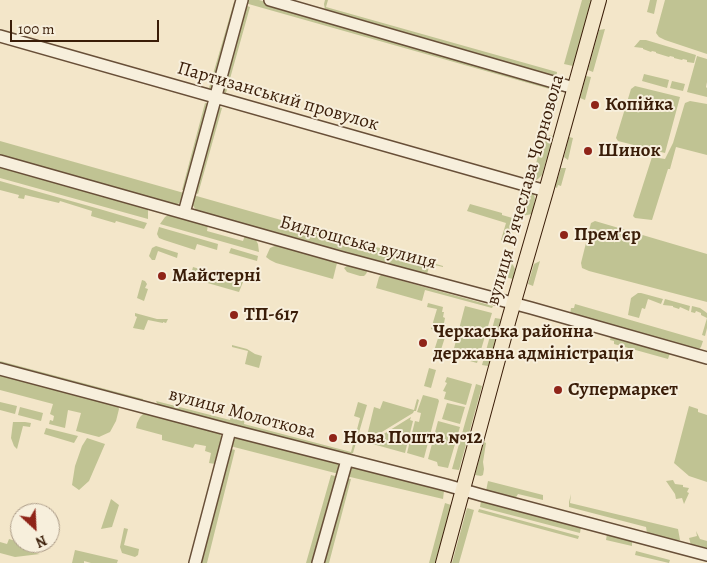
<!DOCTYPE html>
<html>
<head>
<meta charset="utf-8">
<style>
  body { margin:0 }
  #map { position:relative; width:707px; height:563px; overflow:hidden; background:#f3e6c9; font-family:Alegreya,serif }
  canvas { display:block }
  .north { position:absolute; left:10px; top:503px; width:50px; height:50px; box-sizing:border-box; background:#f7efdc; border:1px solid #ab9b87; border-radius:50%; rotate:155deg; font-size:14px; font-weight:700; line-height:20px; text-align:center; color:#3a1d08 }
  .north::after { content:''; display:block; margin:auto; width:18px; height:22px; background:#8f2418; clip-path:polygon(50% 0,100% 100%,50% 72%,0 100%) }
  .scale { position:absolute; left:10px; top:20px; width:149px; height:22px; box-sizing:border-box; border:2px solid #3a1d08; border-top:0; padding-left:6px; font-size:15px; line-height:18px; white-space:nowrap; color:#3a1d08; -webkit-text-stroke:4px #f7efdc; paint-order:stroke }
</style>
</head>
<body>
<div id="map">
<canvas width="707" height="563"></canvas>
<div class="north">N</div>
<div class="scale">100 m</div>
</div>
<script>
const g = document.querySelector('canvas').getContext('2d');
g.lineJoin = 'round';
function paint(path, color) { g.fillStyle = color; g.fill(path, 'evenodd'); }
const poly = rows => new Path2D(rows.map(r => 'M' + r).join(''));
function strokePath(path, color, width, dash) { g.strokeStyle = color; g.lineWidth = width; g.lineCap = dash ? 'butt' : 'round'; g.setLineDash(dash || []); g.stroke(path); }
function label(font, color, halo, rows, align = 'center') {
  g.font = font + ' Alegreya,serif'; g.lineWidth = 4; g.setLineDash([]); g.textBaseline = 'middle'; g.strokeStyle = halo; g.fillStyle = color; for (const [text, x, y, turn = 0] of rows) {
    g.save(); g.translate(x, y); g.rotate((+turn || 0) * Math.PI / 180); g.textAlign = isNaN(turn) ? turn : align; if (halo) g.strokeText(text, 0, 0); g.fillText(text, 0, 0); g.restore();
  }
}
paint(poly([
  [248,0,259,0,517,74,554,87,553,90,245,3],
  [325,0,328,0,326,7,557,72,556,79,326,13,325,10,324,4],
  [582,0,591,0,573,66,564,64],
  [650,0,657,0,654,14,647,12],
  [665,0,707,0,707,54,665,40,659,37,656,33],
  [234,2,238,3,213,89,209,88],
  [244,5,250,7,226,93,220,91],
  [605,29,593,72,588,70,599,30],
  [0,40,204,98,207,101,0,42],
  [640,40,646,40,696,55,694,63,687,62,687,60,683,59,682,60,674,58,674,57,670,56,669,57,656,53,656,52,652,51,651,52,643,49,643,48,634,47],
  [697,56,707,59,707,82,706,87,707,88,707,97,687,92],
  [644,74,669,80,667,88,642,81],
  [586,76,591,77,585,100,580,98],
  [672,81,685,84,683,91,670,88],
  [635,86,680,97,665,153,618,141,616,138,631,89],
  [690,101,707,104,707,155,676,147,670,169,668,169,652,220,635,218,633,216,652,157,665,159,673,143,684,106,685,103],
  [205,103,209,104,186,190,182,190],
  [216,106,222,108,198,194,194,192],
  [544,134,553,136,542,175,538,179,531,182],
  [569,137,573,138,568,160,564,157],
  [0,141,184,193,180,202,178,204,175,205,0,155],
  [0,166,141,206,148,209,148,219,0,178],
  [561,168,566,168,561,186,558,185,557,188,555,187],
  [0,181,103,210,147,223,144,229,116,221,115,223,91,216,92,211,60,201,59,203,25,195,24,199,18,198,19,195,0,190],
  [530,191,534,195,535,199,532,214,522,216],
  [523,192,527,193,520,216,516,219,509,244,503,243,503,241,501,240,506,223,467,211,470,204,502,213,502,215,516,219],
  [193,195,443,266,443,267,430,264,427,274,317,245,196,210,192,204],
  [168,215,208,225,207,231,243,241,245,235,255,238,258,244,259,252,160,224,165,217],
  [595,221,707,254,707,302,589,271,582,268,581,263,591,223],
  [159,227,218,244,217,250,197,244,195,250,164,240,159,238,157,234],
  [277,245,336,261,337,263,333,279,276,263,270,260,266,257,270,248],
  [156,246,178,253,177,258,158,251,155,260,152,260,149,256,152,248],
  [231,248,258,256,257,261,229,253],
  [540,261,533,286,528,284,534,264],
  [509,262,513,265,515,269,513,279,505,277],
  [348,265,366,270,367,272,366,274,364,276,360,276,347,272,344,268],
  [193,267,243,282,239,292,190,278],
  [381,275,493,306,492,308,425,290,422,301,376,288,379,277],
  [142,280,145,281,147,284,145,288,148,289,144,301,137,298],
  [638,293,641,293,663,299,661,304,648,299,645,309,642,308,639,318,628,315,631,298],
  [665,299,690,306,689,311,680,307,679,309,673,307,673,306,663,305],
  [428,303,443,307,442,312,444,312,443,317,445,318,444,323,446,323,443,333,446,334,439,356,433,354,440,332,431,329,437,309,427,307],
  [575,304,703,341,701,347,698,350,570,314,571,308,574,308],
  [465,306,492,313,477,363,452,356],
  [692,306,700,308,707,313,707,328,705,336,702,335,707,318,701,315,701,313,696,311,695,313,691,312],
  [135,313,157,319,168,319,166,323,163,322,163,323,148,320,144,330,133,328,137,317,135,316],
  [495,318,501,319,488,366,482,365],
  [611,336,670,353,668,359,614,344,614,341,610,340],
  [232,345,247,349,255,354,262,356,259,368,245,364,248,351,232,347],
  [0,361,143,399,143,401,0,364],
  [429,368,436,370,431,388,424,386],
  [0,373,118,406,119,409,116,421,110,432,99,437,76,431,81,413,68,410,65,428,49,424,50,420,53,421,54,416,50,414,53,404,0,390],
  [447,377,472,384,466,405,444,399,446,392,443,391,447,383,445,382],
  [476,384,482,386,459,470,452,469],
  [423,395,438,399,439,401,424,458,407,453,415,421,419,422,421,413,417,412],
  [417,399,419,400,416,411,414,411,413,413,367,441,367,436,374,407,380,409,383,401,414,410],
  [156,401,230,420,234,408,246,412,244,424,351,452,360,418,354,416,358,402,367,405,353,453,350,454,334,450,333,452,162,408,158,405],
  [0,402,17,406,15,414,0,410],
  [447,403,465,407,460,424,442,419],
  [689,406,698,409,698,412,707,415,707,482,689,476,674,463],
  [20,407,43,413,41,421,18,415],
  [147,412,216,431,220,434,222,438,222,446,219,447,215,464,209,463,211,453,205,451,206,446,195,444,193,448,162,440,162,435,136,428,137,423,140,417,143,414],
  [411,417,410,420,413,421,405,453,369,443],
  [438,421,460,427,448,468,438,466,437,462,428,459],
  [13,422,25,422,31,423,30,427,23,426,17,449,14,446,11,438],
  [46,428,78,436,74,443,44,434],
  [238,437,338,462,340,465,339,474,230,446,234,439],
  [87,438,105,444,89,481,79,490,72,485,75,466,82,446],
  [484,442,486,443,483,462,484,469,483,475,481,476,475,475],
  [229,448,235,450,207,563,199,563],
  [352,467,355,467,440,489,444,491,443,499,346,476],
  [331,475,339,477,315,563,306,563],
  [345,478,351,479,329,563,321,563],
  [673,480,675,484,683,485,683,487,689,488,687,492,689,493,684,504,682,498,676,499,675,494,666,481],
  [488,481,543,495,543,500,518,494,515,499,486,491],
  [571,494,570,503,678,529,680,540,677,541,647,533,646,527,569,507,569,502],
  [111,499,119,505,112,527,101,529],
  [481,501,581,527,580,533,480,507],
  [445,503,451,505,435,563,429,563],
  [467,508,474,510,459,563,452,563],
  [479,509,579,536,578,539,478,512],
  [124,528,128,529,124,545,139,549,138,555,135,557,122,553,120,547],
  [696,531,700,539,707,541,707,549,691,545,689,538,697,536],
  [607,534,630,540,632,542,632,546,606,540],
  [9,539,33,546,32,552,40,554,15,557,0,553,0,542,7,544],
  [75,550,118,560,117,563,91,563,84,561,84,563,72,563],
  [636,551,670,560,669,563,635,555]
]), '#c0c393');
const minor = poly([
  [270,0,574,88],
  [0,36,546,191],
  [0,161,343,258,531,308,707,358],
  [184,213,242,0],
  [0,369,230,430,446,485,481,495,707,555],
  [195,563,230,430],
  [318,563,347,460]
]);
const major = poly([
  [443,563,509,319,546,191,599,0]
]);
strokePath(minor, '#684f38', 14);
strokePath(major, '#3a1d08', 16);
strokePath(minor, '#f7efdc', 11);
strokePath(major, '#f3e6c9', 14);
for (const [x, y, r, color] of [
  [595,105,5,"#8f2418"],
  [588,151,5,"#8f2418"],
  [564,235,5,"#8f2418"],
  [162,276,5,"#8f2418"],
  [234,315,5,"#8f2418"],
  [423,343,5,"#8f2418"],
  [558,390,5,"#8f2418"],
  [333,438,5,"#8f2418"]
]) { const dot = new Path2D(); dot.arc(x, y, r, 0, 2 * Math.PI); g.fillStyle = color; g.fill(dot); strokePath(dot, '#f7efdc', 2); }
label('19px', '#3a1d08', '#f7efdc', [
  ["Партизанський провулок",278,97,16],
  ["вулиця Вʼячеслава Чорновола",526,190,-74],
  ["Бидгощська вулиця",358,243,15],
  ["вулиця Молоткова",242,414,15]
]);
label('bold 19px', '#3a1d08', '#f7efdc', [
  ["Копійка",605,105],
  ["Шинок",598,151],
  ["Прем'єр",574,235],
  ["Майстерні",172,276],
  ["ТП-617",244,315],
  ["Черкаська районна",433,332],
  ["державна адміністрація",433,354],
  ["Супермаркет",568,390],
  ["Нова Пошта №12",343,438]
], 'left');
</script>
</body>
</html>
